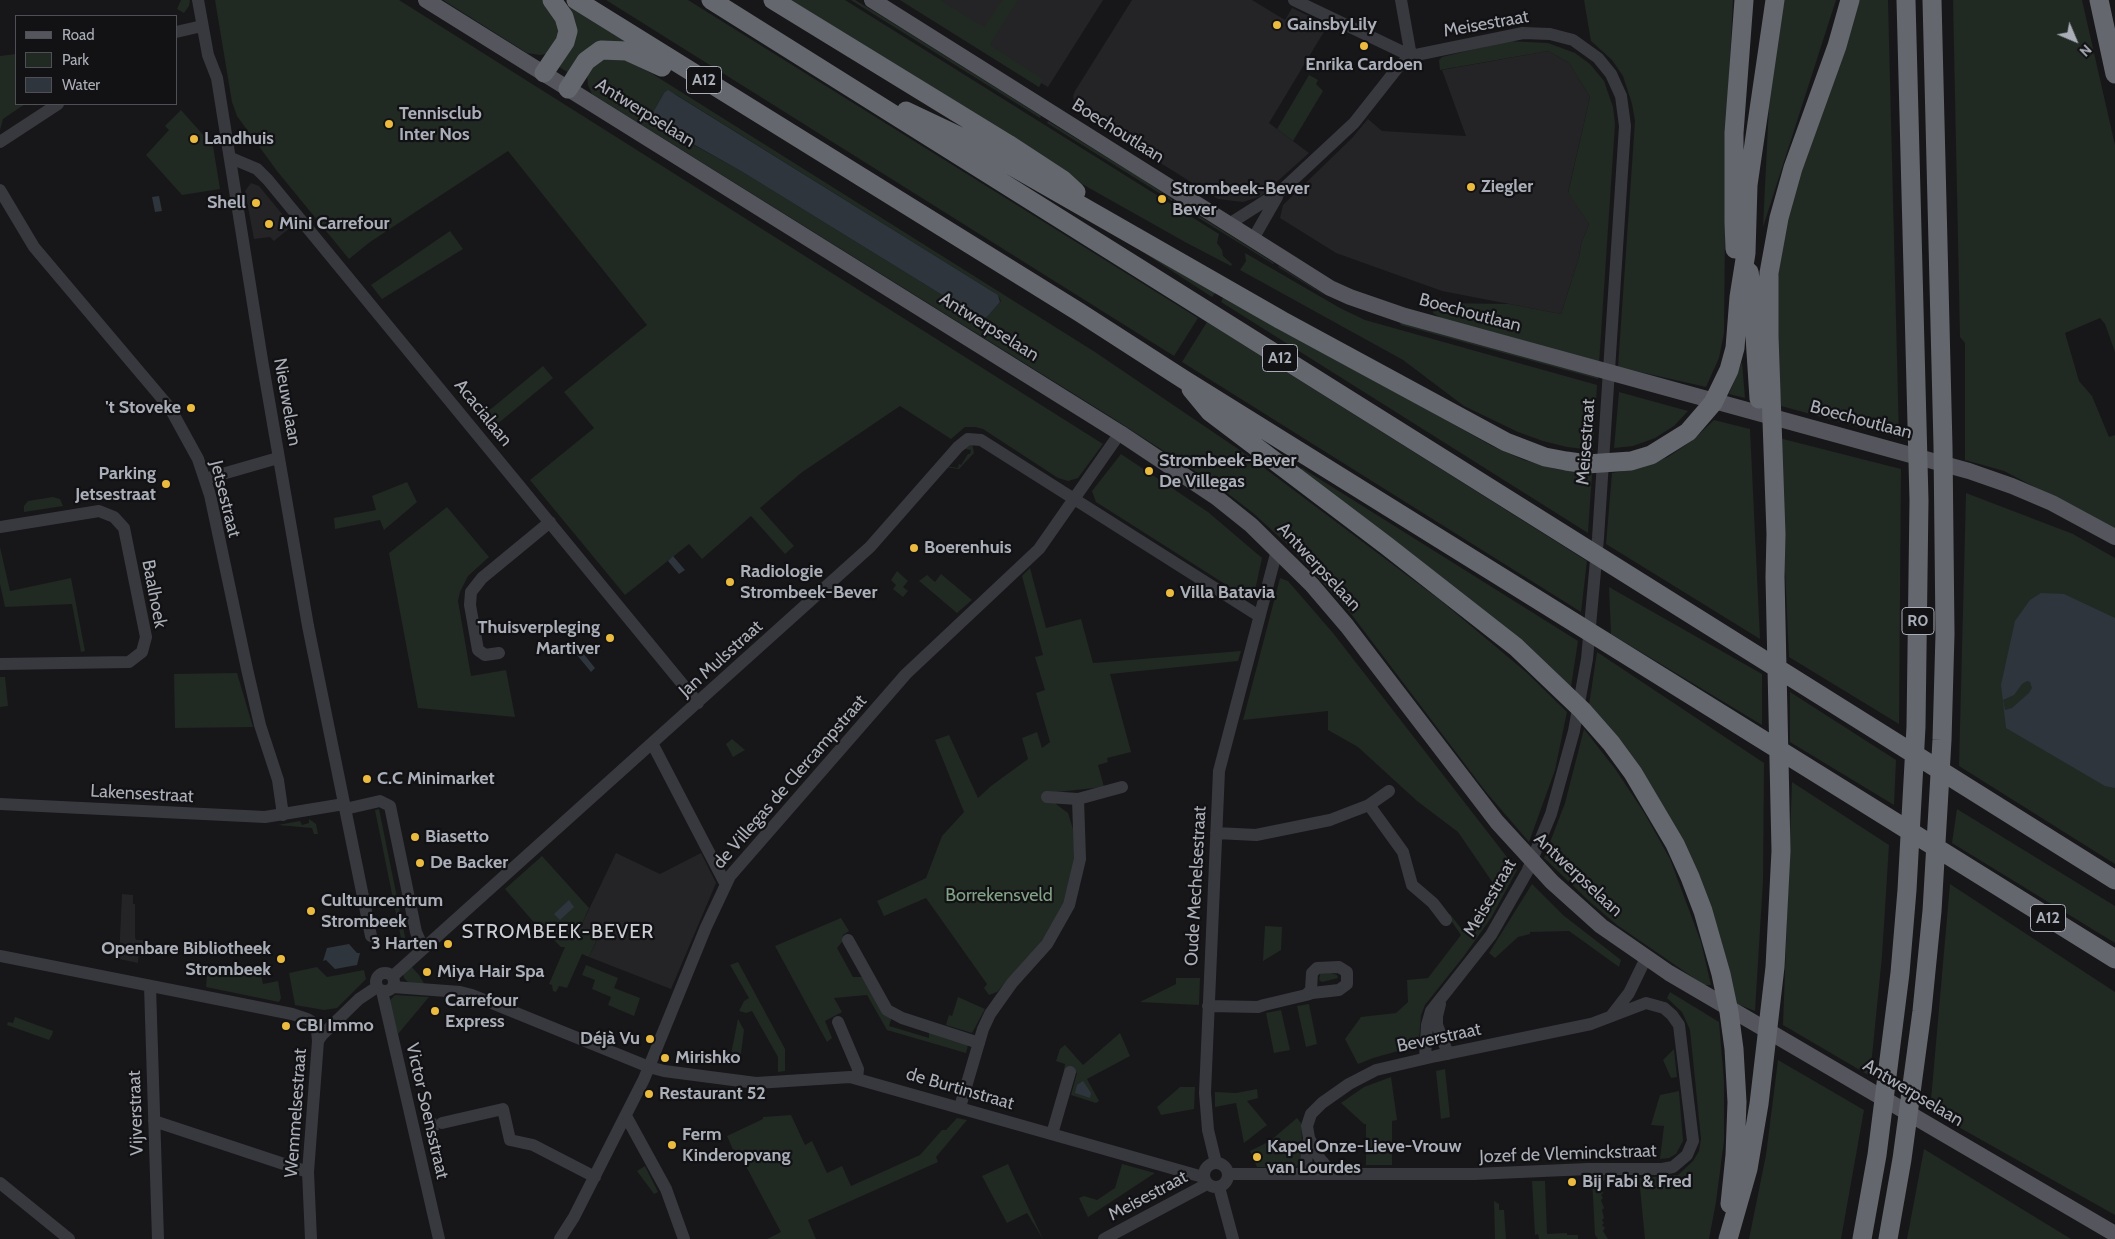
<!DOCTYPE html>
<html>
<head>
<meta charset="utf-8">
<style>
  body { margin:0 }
  #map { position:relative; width:2115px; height:1239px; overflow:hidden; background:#171719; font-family:Cabin,sans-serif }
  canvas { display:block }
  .legend { position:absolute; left:15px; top:15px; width:162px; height:90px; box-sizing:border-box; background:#121214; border:1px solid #4f5056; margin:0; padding:6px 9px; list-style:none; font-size:15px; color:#aaaeb8 }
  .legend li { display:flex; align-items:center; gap:10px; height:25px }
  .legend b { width:25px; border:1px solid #4f5056 }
  .north { position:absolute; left:2050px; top:15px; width:50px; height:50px; -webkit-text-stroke:4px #121214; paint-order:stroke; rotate:135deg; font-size:14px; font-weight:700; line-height:20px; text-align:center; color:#aaaeb8 }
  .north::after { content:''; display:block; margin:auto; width:18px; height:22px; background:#aaaeb8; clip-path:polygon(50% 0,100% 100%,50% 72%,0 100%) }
</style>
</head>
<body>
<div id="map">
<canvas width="2115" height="1239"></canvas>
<ul class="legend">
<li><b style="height:6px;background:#55565d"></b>Road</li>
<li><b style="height:14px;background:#212923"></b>Park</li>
<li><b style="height:14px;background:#2e353d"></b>Water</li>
</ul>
<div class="north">N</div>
</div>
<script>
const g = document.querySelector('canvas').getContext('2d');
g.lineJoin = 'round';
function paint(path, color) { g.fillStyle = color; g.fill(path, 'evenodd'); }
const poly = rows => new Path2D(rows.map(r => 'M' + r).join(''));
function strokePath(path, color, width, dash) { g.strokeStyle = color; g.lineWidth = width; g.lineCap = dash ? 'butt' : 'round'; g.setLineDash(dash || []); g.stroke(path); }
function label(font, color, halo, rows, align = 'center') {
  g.font = font + ' Cabin,sans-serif'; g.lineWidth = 4.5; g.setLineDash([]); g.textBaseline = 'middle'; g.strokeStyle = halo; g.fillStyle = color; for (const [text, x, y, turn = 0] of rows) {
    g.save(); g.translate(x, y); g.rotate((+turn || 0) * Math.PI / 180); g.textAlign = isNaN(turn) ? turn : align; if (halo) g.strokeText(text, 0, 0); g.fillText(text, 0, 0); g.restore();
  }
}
paint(poly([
  [900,0,1103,0,1048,87,1041,83,1039,87],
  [1132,0,1252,0,1285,20,1292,8,1328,25,1269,123,1309,153,1261,196,1243,202,1218,199,1079,112,1075,107,1073,96,1075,91],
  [1548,51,1569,63,1590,97,1568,192,1589,224,1581,244,1579,257,1561,314,1442,291,1336,253,1280,218,1283,205,1352,138,1368,119,1382,131,1466,136,1442,70],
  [251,183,259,186,292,226,274,241,270,237,254,239,245,191],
  [616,853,660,874,701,853,716,883,671,989,589,957,599,935,581,926],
  [122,894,133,895,133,904,135,904,135,937,136,940,143,940,143,949,139,950,138,963,119,959]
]), '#242326');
paint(poly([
  [181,0,190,0,189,6,184,13,177,9],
  [215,0,399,0,1103,444,1078,478,1068,481,1058,478,983,429,975,427,965,427,951,439,900,406,801,473,760,508,794,546,785,554,751,516,702,559,689,544,625,595,530,480,594,428,564,392,647,325,508,151,370,242,349,259,277,171,237,116,232,102],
  [443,0,545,0,561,31,547,54,540,55,527,53],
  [606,0,688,0,1198,318,1174,356],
  [789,0,845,0,1219,234,1217,243,1222,250,1223,256,1232,264,1231,266,1185,242,1066,175],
  [851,0,855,0,880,15,1041,116,1040,118],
  [900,0,940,0,984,27,1002,0,1018,0,990,45,1043,79,1039,87],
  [1584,0,1733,0,1726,135,1724,333,1719,358,1706,387,1618,367,1635,121,1632,104,1623,76,1612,60,1591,41],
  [1784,0,1836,0,1763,227,1770,85],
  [1859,0,1888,0,1899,438,1781,406,1776,342,1777,283,1787,218,1802,168],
  [1953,0,2082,0,2115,145,2115,352,2105,324,2100,318,2065,333,2079,381,2092,396,2109,437,2115,435,2115,529,2004,471,1965,460,1965,343,1960,337],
  [569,7,608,26,632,45,569,73,559,67,569,52,567,8],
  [1508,41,1548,43,1575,53,1590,64,1604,81,1613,107,1615,124,1599,364,1449,323,1433,313,1433,302,1441,298,1439,303,1509,304,1561,314,1579,257,1581,244,1589,224,1568,193,1590,97,1569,63,1548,51,1440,70,1439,60,1442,57],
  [16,54,16,104,25,104,3,119,0,130,0,56],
  [600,59,623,59,651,73,1095,352,1247,455,1440,600,1526,672,1567,712,1555,770,1529,842,1486,792,1348,610,1287,544,1253,513,1218,486,1111,417,592,94,588,85,587,74],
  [664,93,675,94,998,295,1001,301,987,317,978,317,741,171,683,139,651,116],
  [1309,75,1318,80,1316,84,1323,91,1293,141,1277,129],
  [181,110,213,146,220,189,182,195,146,155,169,130,165,126],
  [1048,121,1142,179,1172,199,1172,201,1047,123],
  [1174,200,1274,263,1273,264,1173,202],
  [450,231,463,249,382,299,371,285],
  [1138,249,1144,252,1216,292,1212,297],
  [1245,253,1340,308,1365,320,1597,385,1593,450,1567,447,1543,441,1518,432,1464,406,1403,360,1240,270,1246,261],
  [1279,266,1314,288,1327,297,1278,267],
  [1224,296,1492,446,1524,460,1556,469,1592,474,1588,533,1221,302],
  [1398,320,1598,375,1598,379,1401,325],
  [1207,322,1587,561,1581,612,1182,362],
  [1742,362,1745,398,1729,394],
  [543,366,553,378,490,430,480,418],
  [1619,392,1688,411,1674,426,1655,438,1633,446,1614,448],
  [1714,420,1750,429,1760,639,1606,544,1612,473,1640,468,1668,457,1693,440],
  [1779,438,1901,469,1899,724,1789,657],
  [972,443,974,453,959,469,945,467,946,466,958,468,959,464,961,465,968,454,970,454,971,450,961,448],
  [1121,454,1208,512,1262,558,1253,600,1250,600,1096,502,1092,491],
  [1302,468,1578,641,1571,687,1300,470],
  [407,482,417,502,384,530,380,520,335,529,334,518,376,510,372,496],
  [1966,493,2073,534,2115,558,2115,864,1959,766],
  [53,497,60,499,63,506,24,512,24,506,28,501],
  [447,507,489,557,468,576,460,592,458,601,471,676,506,670,515,717,418,708,389,553],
  [0,547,10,591,71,578,85,651,81,652,72,604,5,607,0,584],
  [1030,568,1046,628,1081,619,1093,663,1241,651,1238,661,1110,674,1131,752,1107,758,1108,762,1098,765,1104,787,1057,792,1056,804,1068,813,1075,835,1075,861,1066,899,1051,929,1039,945,997,992,989,995,984,988,987,984,926,898,884,916,877,901,926,878,942,836,964,812,935,740,949,735,978,798,991,786,1028,759,1022,738,1037,732,1042,748,1050,742,1036,693,1045,690,1035,657,1043,655,1022,576],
  [897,571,908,581,903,587,908,591,903,597,893,589,896,585,891,580],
  [941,574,972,600,957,613,919,581,927,575,935,582],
  [1280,578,1288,581,1333,633,1517,870,1491,918,1464,956,1425,1005,1421,1015,1419,1040,1416,1046,1373,1058,1358,1064,1345,1039,1361,1017,1396,1013,1408,1002,1407,980,1428,978,1461,935,1448,916,1450,914,1463,931,1495,886,1458,832,1417,801,1358,747,1328,730,1328,711,1243,720],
  [1609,587,1762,674,1762,725,1611,634],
  [1597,652,1764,763,1763,881,1755,1011,1735,1003,1721,941,1589,705],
  [237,673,253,727,175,728,174,674],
  [0,677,5,677,8,706,0,707],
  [1790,692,1896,760,1894,805,1790,742],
  [1584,729,1616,770,1645,814,1670,859,1701,942,1711,985,1704,985,1617,925,1591,903,1544,858,1565,803],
  [732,739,745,750,733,757,726,744],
  [1792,782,1889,845,1882,956,1870,1076,1783,1025],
  [379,809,406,942,402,943,375,810],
  [1957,809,2115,906,2115,943,1952,843],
  [309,819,316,824,318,834,314,834,312,828,278,825,300,821,302,825,309,823],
  [542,856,589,908,581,926,599,934,589,957,582,954,567,988,559,986,556,992,553,991,552,985,549,984,565,947,561,947,553,939,549,940,505,889],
  [1532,884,1563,915,1621,960,1619,967,1569,931,1530,932,1530,934,1518,937,1495,958,1489,953],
  [1950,884,2115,992,2115,1215,1930,1111],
  [841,918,849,931,843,935,842,942,837,948,853,977,863,977,892,1017,889,1026,929,1038,929,1031,968,1045,966,1053,887,1030,867,995,834,998,842,1012,825,1021,832,1038,827,1042,775,946],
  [1265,926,1282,927,1281,950,1263,961],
  [738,962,785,1049,785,1071,778,1072,778,1057,752,1011,746,1013,739,1011,744,1001,749,998,730,965],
  [259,965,263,984,278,981,281,998,279,1002,206,987,207,975],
  [410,965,419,975,425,985,410,984,404,978,403,974],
  [586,965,618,978,614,988,640,998,634,1016,608,1005,611,997,592,989,595,980,582,975],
  [317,967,327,977,364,970,366,979,337,1008,324,1010,295,1005,289,973],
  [1330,973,1337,975,1338,978,1322,982,1319,980,1320,974],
  [1176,978,1200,978,1199,1005,1140,1002,1176,984],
  [1670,992,1719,1022,1724,1081,1724,1141,1716,1202,1709,1239,1645,1239,1639,1178,1678,1175,1693,1161,1699,1151,1701,1139,1690,1030,1682,1012,1667,998],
  [395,995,429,997,398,1034,389,1001],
  [958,997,985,1009,972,1033,946,1025,949,1015,952,1016],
  [1309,1004,1317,1044,1306,1047,1297,1006],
  [1281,1010,1290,1050,1274,1053,1266,1013],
  [15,1017,53,1031,52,1035,49,1040,7,1025,8,1022,13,1023],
  [738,1019,744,1030,740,1061,730,1059],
  [1120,1033,1130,1056,1087,1079,1099,1101,1096,1103,1071,1095,1077,1073,1064,1070,1065,1064,1056,1061,1060,1049,1065,1045,1083,1065],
  [1674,1049,1677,1077,1671,1078,1663,1060],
  [1778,1060,1864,1110,1841,1239,1749,1239,1766,1155],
  [1445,1069,1450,1117,1441,1119,1436,1071],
  [1391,1077,1397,1120,1392,1121,1392,1165,1366,1165,1366,1124,1364,1124,1341,1103,1364,1087],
  [1180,1087,1195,1087,1194,1109,1161,1115,1157,1107],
  [1257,1089,1258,1098,1247,1101,1267,1125,1244,1143,1236,1103,1215,1107,1215,1092,1236,1093],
  [1679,1091,1683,1141,1676,1154,1669,1158,1660,1159,1664,1126,1651,1125,1660,1095],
  [791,1115,805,1145,812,1141,827,1173,842,1166,851,1186,920,1155,942,1130,946,1130,957,1118,967,1120,936,1157,938,1162,808,1220,816,1239,767,1239,781,1232,739,1153,735,1154,727,1136,763,1119,763,1117],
  [1297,1118,1301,1123,1303,1156,1299,1164,1296,1167,1257,1167,1250,1151,1270,1141],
  [1924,1149,2071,1239,1907,1239],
  [1008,1164,1020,1190,1043,1239,1027,1213,1007,1223,982,1176],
  [1122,1164,1155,1173,1088,1217,1079,1198,1084,1196,1097,1200,1115,1188],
  [645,1166,658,1192,654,1194,637,1171],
  [1597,1175,1604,1175,1607,1177,1600,1185,1603,1193,1601,1195,1603,1198,1601,1200,1604,1208,1602,1210,1604,1218,1602,1220,1604,1223,1602,1225,1605,1228,1603,1231,1608,1239,1598,1239,1595,1235,1592,1178],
  [1532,1181,1545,1181,1547,1234,1567,1233,1567,1235,1578,1235,1578,1239,1539,1239,1538,1234,1535,1235],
  [1494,1201,1499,1204,1499,1210,1504,1210,1506,1239,1495,1239]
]), '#212923');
paint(poly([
  [668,90,998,295,1000,302,987,317,978,317,741,171,654,122,651,116,664,93],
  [159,196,162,211,155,212,152,197],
  [673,556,685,570,679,574,668,561],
  [2041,593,2064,594,2115,618,2115,788,2105,786,2006,728,2001,685,2015,621,2030,600],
  [2027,681,2030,682,2032,688,2029,693,2012,708,2005,710,2003,700,2014,695,2022,684],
  [582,652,595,668,591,672,577,655],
  [569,900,574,907,560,920,554,914],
  [349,944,357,953,360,953,357,965,335,969,326,960,323,961,327,948],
  [1083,1081,1091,1093,1090,1098,1075,1093,1077,1085]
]), '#2e353d');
strokePath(poly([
  [426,1127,442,1123]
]), '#343539', 12, [12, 6]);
strokePath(poly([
  [198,0,208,55,217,78,262,360,308,626,371,936],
  [1294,0,1411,56],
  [1401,0,1411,56],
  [176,32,202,26],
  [0,142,58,104],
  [231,158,257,169,268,180,698,703],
  [0,190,34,247,170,408,198,459,210,495,247,669,260,725,278,780,283,815],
  [1229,224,1281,191,1354,123,1399,66,1411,56,1523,33,1550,34,1573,40,1598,58,1611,74,1621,96,1625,126,1598,538,1587,659,1574,731,1551,814,1527,872,1491,935,1431,1011,1427,1025,1425,1058],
  [1253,239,1277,197],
  [205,479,278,458],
  [0,527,99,511,114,517,124,528,146,637,142,652,129,662,0,664],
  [499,653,485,655,478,650,470,605,471,592,482,578,550,522],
  [652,743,725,883],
  [1047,797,1078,799,1122,787],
  [0,804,265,817,344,804],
  [1369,805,1389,791],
  [345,809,380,801,390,806,416,932,423,948],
  [1216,833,1256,835,1330,820,1369,805,1403,852,1412,885,1433,903,1446,920],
  [848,940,887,1010,902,1018,979,1043],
  [0,956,292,1014,307,1019,312,1022,317,1031,318,1041],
  '376 982a9 9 0 1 1 18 0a9 9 0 1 1-18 0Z',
  [393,976,870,547,958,447,968,439,981,440,1259,616],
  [150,986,158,1239],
  [393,987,460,992,472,995,649,1067,664,1071,756,1083,850,1077,1203,1177],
  [382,991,439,1239],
  [1440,1004,1437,1016,1437,1025,1448,1054],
  [1208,1006,1258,1007,1264,1005,1306,995,1312,993,1339,990,1347,984,1347,972,1339,967,1317,968,1312,973,1311,990,1306,995],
  [1612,1015,1629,993,1646,958],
  [838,1022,858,1069,857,1079],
  [960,1107,983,1029,990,1014,1012,983,1047,944,1069,905,1080,859,1078,799],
  [626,1116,666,1189,684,1239],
  [154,1121,308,1172],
  [442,1123,503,1109,510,1140,533,1145,595,1177],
  [1052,1134,1070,1072],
  [1309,1138,1320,1159,1333,1174],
  '1204 1175a12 12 0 1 1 24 0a12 12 0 1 1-24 0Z',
  [1216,1163,1208,1130,1205,1093,1219,771,1277,550],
  [1228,1174,1474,1174,1588,1169,1662,1169,1673,1167,1687,1155,1693,1141,1679,1025,1672,1015,1664,1008,1646,1003,1591,1024,1436,1056,1376,1070,1349,1084,1322,1103,1311,1114,1307,1126,1309,1138,1306,1164,1301,1174],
  [0,1183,69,1239],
  [1219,1187,1233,1239],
  [311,1239,308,1172,318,1041,322,1035,359,999,377,987],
  [560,1239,574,1217,644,1079,706,927,730,876,906,674,1039,549,1120,433],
  [1104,1239,1207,1184]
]), '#38393e', 12);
strokePath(poly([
  [426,0,1120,433,1216,497,1251,525,1312,585,1347,626,1497,822,1552,882,1601,926,1669,973,2115,1234],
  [872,0,1281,257,1330,288,1350,297,1405,316,1969,471,2012,486,2052,503,2115,537]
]), '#55565d', 16);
strokePath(poly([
  [576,0,1079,312,1183,379,2115,959],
  [711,0,2115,880],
  [773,0,1008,144,1063,180,1076,192],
  [2099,0,2115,74],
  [544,73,565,42,568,31,564,17,552,0],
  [568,89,586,61,601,50,627,51,662,67],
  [906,111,961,137,1281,320,1506,442,1545,457,1566,461,1587,464,1631,461,1651,455,1688,432,1713,403,1729,370,1735,348,1739,297,1746,253,1748,185,1775,0],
  [1735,249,1734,222,1734,133,1744,0],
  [1749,272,1752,289,1759,399],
  [1191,389,1210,412,1387,546,1516,647,1582,710,1611,743,1633,773,1675,844,1690,877,1703,911,1721,974,1729,1012,1734,1049,1737,1102,1735,1155,1730,1204],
  [1728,1239,1748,1169,1759,1104,1775,967,1781,851,1775,577,1776,534,1769,336,1769,273,1779,218,1793,168,1837,46,1850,0],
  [1862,1239,1877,1155,1900,973,1907,890,1916,727,1919,500,1906,0],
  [1888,1239,1902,1159,1922,1011,1932,911,1942,740,1945,634,1943,446,1932,0]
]), '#65676f', 19);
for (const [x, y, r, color] of [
  [1277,25,5,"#eabb3e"],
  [1364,46,5,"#eabb3e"],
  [389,124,5,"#eabb3e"],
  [194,139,5,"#eabb3e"],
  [1471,187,5,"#eabb3e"],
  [1162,199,5,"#eabb3e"],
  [256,203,5,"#eabb3e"],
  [269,224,5,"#eabb3e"],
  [191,408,5,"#eabb3e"],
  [1149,471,5,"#eabb3e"],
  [166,484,5,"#eabb3e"],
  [914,548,5,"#eabb3e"],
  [730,582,5,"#eabb3e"],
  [1170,593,5,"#eabb3e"],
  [610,638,5,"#eabb3e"],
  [367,779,5,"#eabb3e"],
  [415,837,5,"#eabb3e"],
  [420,863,5,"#eabb3e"],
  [311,911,5,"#eabb3e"],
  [448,944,5,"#eabb3e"],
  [281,959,5,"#eabb3e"],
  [427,972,5,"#eabb3e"],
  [435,1011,5,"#eabb3e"],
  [286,1026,5,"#eabb3e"],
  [650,1039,5,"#eabb3e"],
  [665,1058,5,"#eabb3e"],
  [649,1094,5,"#eabb3e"],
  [672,1145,5,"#eabb3e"],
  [1257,1157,5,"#eabb3e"],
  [1572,1182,5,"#eabb3e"]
]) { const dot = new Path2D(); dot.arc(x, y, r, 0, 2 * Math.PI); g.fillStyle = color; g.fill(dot); strokePath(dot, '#121214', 2); }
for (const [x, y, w] of [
  [704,80,35],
  [1280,358,35],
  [1918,621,32],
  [2048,918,35]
]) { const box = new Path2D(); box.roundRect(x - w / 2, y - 13.5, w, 27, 4); g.fillStyle = '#121214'; g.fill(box); strokePath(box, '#aaaeb8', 1); }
label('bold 16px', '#aaaeb8', null, [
  ["A12",704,80],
  ["A12",1280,358],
  ["R0",1918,621],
  ["A12",2048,918]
]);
label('18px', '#aaaeb8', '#121214', [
  ["Meisestraat",1486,24,-10],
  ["Antwerpselaan",645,113,32],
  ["Boechoutlaan",1118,131,32],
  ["Boechoutlaan",1470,313,15],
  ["Antwerpselaan",989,327,32],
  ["Nieuwelaan",287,402,80],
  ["Acacialaan",483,413,51],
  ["Boechoutlaan",1861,420,15],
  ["Meisestraat",1586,442,-86],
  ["Jetsestraat",225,499,76],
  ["Antwerpselaan",1319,567,47],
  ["Baalhoek",154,594,79],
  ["Jan Mulsstraat",721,659,-42],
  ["de Villegas de Clercampstraat",790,782,-49],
  ["Lakensestraat",142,794,3],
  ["Antwerpselaan",1578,875,43],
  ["Oude Mechelsestraat",1196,886,-87],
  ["Meisestraat",1490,898,-60],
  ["Beverstraat",1439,1038,-12],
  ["de Burtinstraat",960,1089,16],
  ["Antwerpselaan",1913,1093,31],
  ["Victor Soensstraat",427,1111,77],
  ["Vijverstraat",136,1113,-92],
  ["Wemmelsestraat",296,1113,-86],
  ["Jozef de Vleminckstraat",1568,1154,-2],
  ["Meisestraat",1148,1196,-28]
]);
label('bold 18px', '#aaaeb8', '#121214', [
  ["GainsbyLily",1287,25],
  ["Enrika Cardoen",1364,65,"center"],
  ["Tennisclub",399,114],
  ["Inter Nos",399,135],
  ["Landhuis",204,139],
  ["Ziegler",1481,187],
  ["Strombeek-Bever",1172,189],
  ["Bever",1172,210],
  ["Shell",246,203,"right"],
  ["Mini Carrefour",279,224],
  ["'t Stoveke",181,408,"right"],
  ["Strombeek-Bever",1159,461],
  ["De Villegas",1159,482],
  ["Parking",156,474,"right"],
  ["Jetsestraat",156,495,"right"],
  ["Boerenhuis",924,548],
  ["Radiologie",740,572],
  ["Strombeek-Bever",740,593],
  ["Villa Batavia",1180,593],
  ["Thuisverpleging",600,628,"right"],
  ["Martiver",600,649,"right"],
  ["C.C Minimarket",377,779],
  ["Biasetto",425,837],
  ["De Backer",430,863],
  ["Cultuurcentrum",321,901],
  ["Strombeek",321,922],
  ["3 Harten",438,944,"right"],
  ["Openbare Bibliotheek",271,949,"right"],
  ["Strombeek",271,970,"right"],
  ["Miya Hair Spa",437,972],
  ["Carrefour",445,1001],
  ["Express",445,1022],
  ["CBI Immo",296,1026],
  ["Déjà Vu",640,1039,"right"],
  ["Mirishko",675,1058],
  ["Restaurant 52",659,1094],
  ["Ferm",682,1135],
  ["Kinderopvang",682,1156],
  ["Kapel Onze-Lieve-Vrouw",1267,1147],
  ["van Lourdes",1267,1168],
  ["Bij Fabi & Fred",1582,1182]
], 'left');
label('18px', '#82a386', '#121214', [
  ["Borrekensveld",999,896]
]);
g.letterSpacing = '1px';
label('20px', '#cbcdd5', '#121214', [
  ["STROMBEEK-BEVER",558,932]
]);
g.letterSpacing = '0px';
</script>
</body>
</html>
